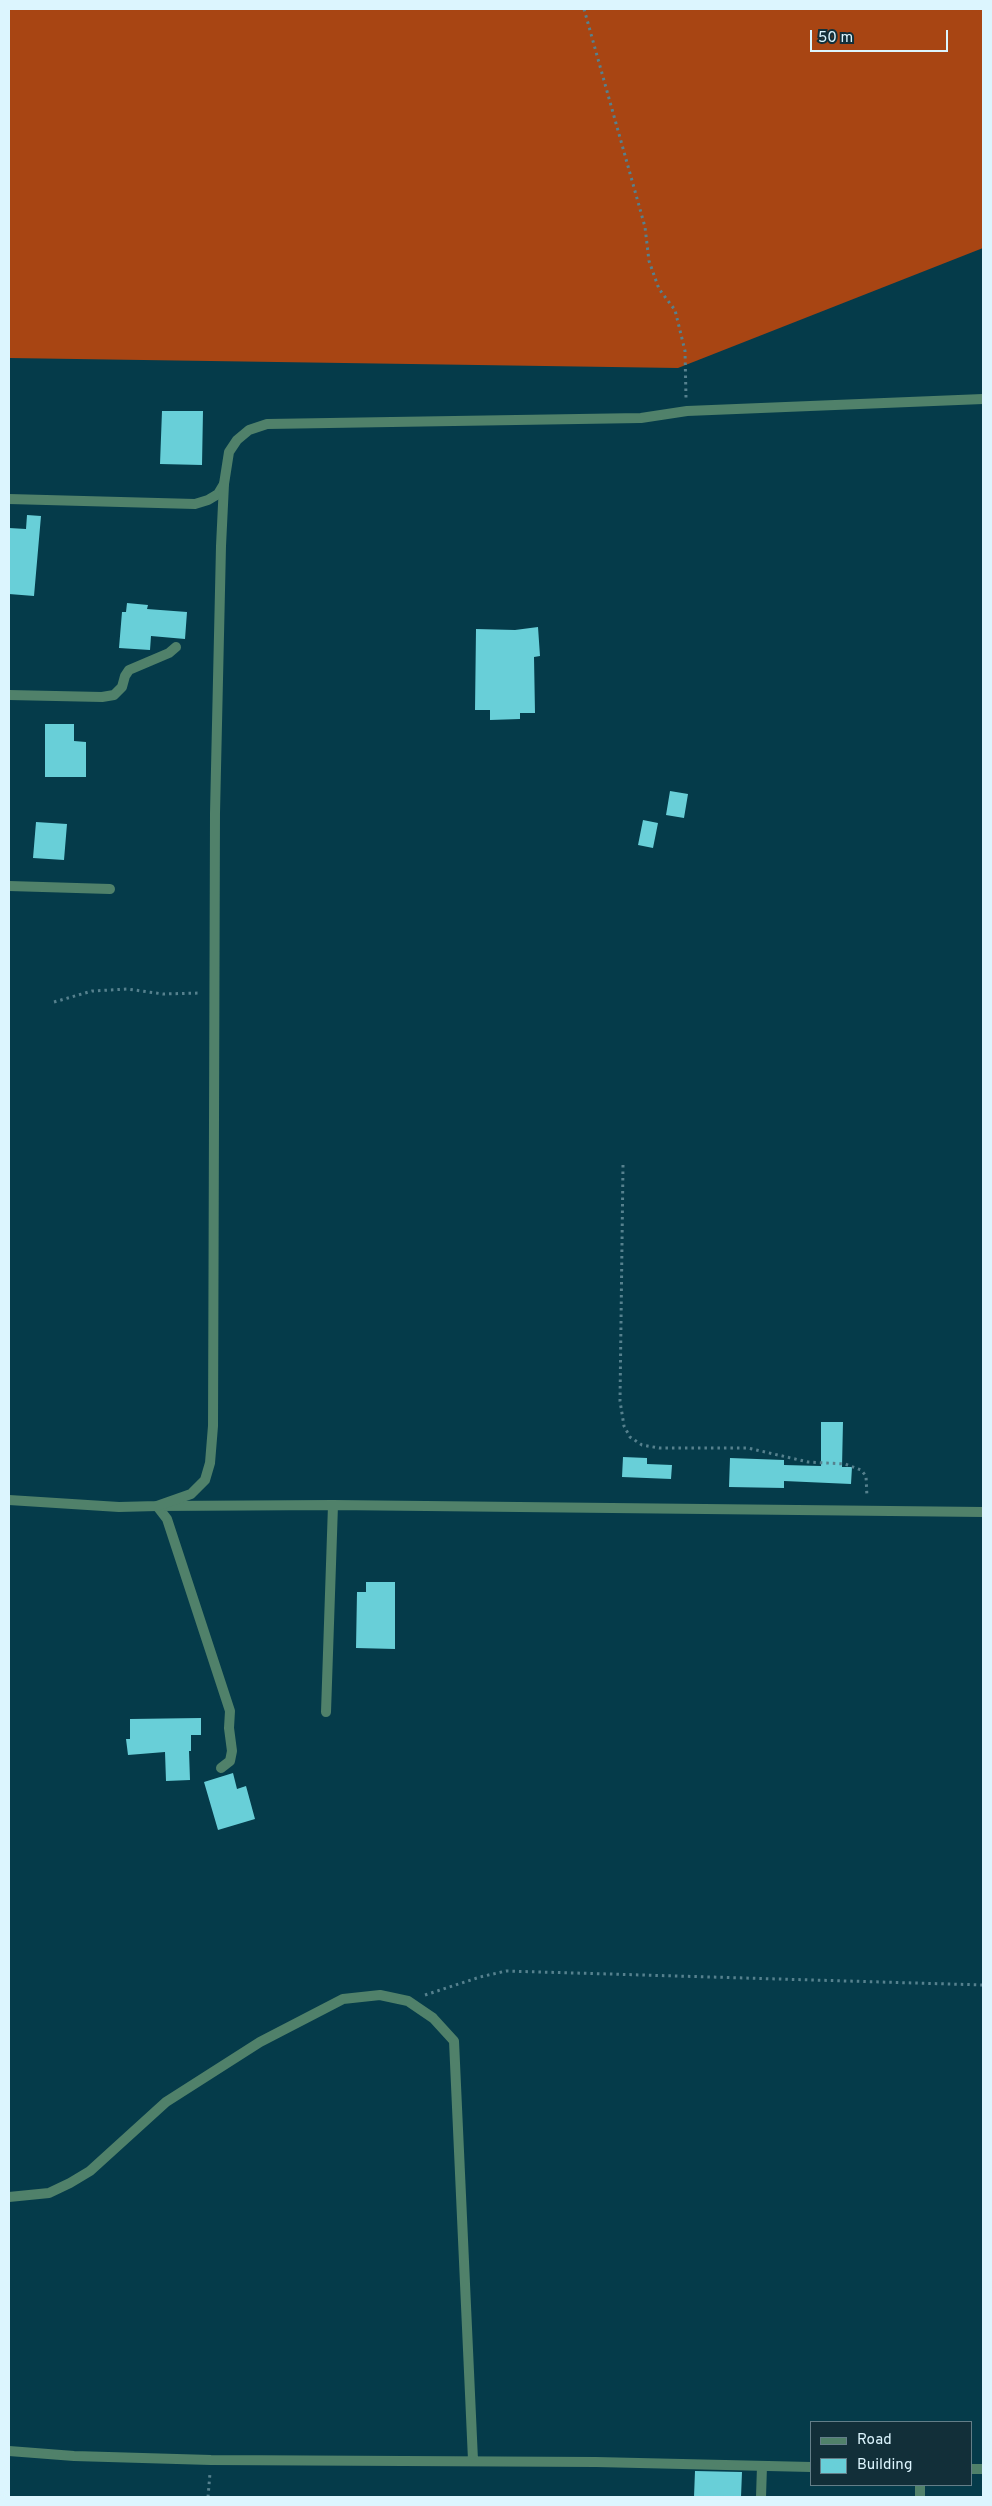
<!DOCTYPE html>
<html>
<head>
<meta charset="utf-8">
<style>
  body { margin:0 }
  #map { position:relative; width:992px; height:2506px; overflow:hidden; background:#053b4a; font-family:Overpass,sans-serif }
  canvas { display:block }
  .frame { position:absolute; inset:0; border:10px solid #dcf5fe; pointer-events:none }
  .legend { position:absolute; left:810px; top:2421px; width:162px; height:65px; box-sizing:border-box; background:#122f39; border:1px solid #637e88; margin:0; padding:6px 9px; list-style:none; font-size:15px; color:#dcf5fe }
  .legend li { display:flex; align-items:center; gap:10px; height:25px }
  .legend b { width:25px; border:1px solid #637e88 }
  .scale { position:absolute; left:810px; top:30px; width:138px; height:22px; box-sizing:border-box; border:2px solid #dcf5fe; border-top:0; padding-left:6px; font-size:15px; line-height:18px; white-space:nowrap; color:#dcf5fe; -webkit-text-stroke:4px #122f39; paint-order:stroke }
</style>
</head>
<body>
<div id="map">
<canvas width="992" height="2506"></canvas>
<div class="frame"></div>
<ul class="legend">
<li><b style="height:6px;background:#50816a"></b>Road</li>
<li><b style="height:14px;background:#68cfd8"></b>Building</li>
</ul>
<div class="scale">50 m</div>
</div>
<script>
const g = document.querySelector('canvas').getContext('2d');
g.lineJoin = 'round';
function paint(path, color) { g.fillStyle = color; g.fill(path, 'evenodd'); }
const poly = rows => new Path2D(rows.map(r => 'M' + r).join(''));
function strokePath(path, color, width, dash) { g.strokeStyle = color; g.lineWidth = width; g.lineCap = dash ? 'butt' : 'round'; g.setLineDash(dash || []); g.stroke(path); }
paint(poly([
  [9,9,983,9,983,248,678,368,9,358]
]), '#a84513');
paint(poly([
  [162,411,203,411,202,465,160,464],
  [27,515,41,516,34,596,9,594,9,528,26,529],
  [127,603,148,605,147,609,187,612,185,639,151,636,150,650,119,648,122,612,126,612],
  [538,627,540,656,534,657,535,713,520,713,520,719,490,720,490,710,475,710,476,629,515,630],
  [45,724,74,724,74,741,86,742,86,777,45,777],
  [670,791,688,794,684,818,666,815],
  [643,820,658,823,653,848,638,845],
  [36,822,67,824,64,860,33,858],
  [821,1422,843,1422,842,1467,852,1467,851,1484,784,1481,784,1488,729,1487,730,1458,784,1460,784,1465,821,1466],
  [623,1457,647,1458,647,1464,672,1465,671,1479,622,1477],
  [366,1582,395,1582,395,1649,356,1648,357,1592,366,1592],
  [201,1718,201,1735,191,1735,191,1751,189,1751,190,1780,166,1781,165,1752,128,1755,126,1739,130,1739,130,1719],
  [233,1773,237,1789,246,1786,255,1819,218,1830,204,1782],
  [695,2471,742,2472,741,2497,694,2497]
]), '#68cfd8');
strokePath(poly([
  [584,9,645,227,649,261,659,289,675,310,685,351,686,398],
  [54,1002,92,991,127,989,163,994,201,993],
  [623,1165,620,1401,624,1426,630,1437,642,1445,659,1448,748,1448,808,1462,845,1464,861,1470,866,1476,867,1497],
  [425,1995,480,1977,506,1971,983,1985],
  [208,2497,210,2473]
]), '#56818e', 3, [2.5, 4]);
strokePath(poly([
  [9,499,195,504,208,500,218,494,224,484],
  [9,695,102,697,114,695,122,687,125,676,129,670,169,653,176,647],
  [9,886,110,889],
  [157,1506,167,1519,230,1711,229,1728,232,1751,230,1761,221,1768],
  [158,1506,333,1505,983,1512],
  [326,1712,333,1505],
  [920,2497,920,2485]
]), '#50816a', 10);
strokePath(poly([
  [9,1500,119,1507,157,1506,191,1494,205,1480,210,1463,213,1426,215,813,221,546,224,484,229,452,237,440,249,430,267,424,641,418,687,411,983,399],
  [9,2197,49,2193,70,2183,90,2171,166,2102,260,2042,343,1999,380,1995,408,2001,433,2018,454,2041,473,2460],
  [9,2451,74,2456,211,2460,596,2462,811,2467],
  [971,2469,983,2469],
  [761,2497,762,2466]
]), '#50816a', 10);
</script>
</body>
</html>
